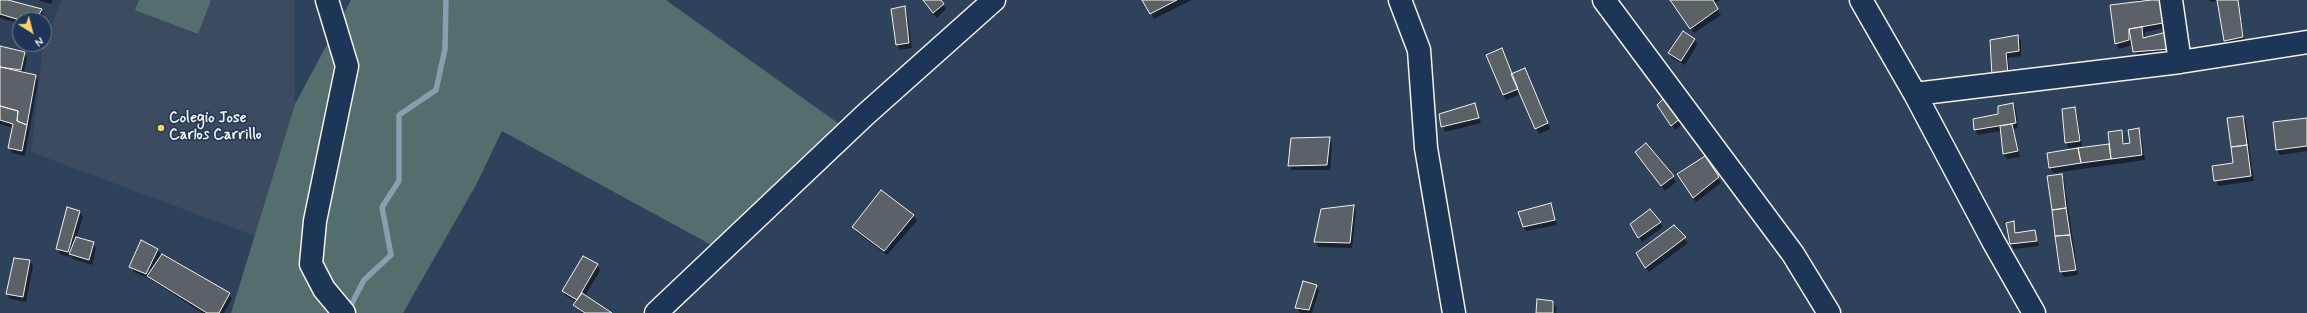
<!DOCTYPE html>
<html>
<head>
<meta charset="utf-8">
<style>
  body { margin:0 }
  #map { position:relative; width:2307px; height:313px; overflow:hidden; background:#2f425c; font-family:Mynerve,sans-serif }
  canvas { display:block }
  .north { position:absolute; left:12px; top:12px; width:40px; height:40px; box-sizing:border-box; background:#1d3557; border:1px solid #738091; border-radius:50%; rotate:144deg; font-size:11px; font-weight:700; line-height:16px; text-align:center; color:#f4f1e8 }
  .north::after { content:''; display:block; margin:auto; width:14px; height:18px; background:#ffd166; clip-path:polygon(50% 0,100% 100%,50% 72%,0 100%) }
</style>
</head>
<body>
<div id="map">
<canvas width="2307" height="313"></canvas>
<div class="north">N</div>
</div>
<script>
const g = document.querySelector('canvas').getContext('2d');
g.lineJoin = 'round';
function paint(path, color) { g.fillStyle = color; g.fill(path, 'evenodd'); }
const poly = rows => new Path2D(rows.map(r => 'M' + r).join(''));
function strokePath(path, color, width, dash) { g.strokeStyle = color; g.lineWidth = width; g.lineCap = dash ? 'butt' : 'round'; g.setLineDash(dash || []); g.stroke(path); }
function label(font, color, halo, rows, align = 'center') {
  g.font = font + ' Mynerve,sans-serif'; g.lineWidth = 3; g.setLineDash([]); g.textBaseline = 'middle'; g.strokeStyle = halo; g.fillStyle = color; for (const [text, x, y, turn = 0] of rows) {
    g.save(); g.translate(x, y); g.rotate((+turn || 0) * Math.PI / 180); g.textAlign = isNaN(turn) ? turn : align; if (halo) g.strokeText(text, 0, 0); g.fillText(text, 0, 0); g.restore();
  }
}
paint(poly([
  [61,0,294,0,295,104,255,236,31,152,43,47]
]), '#3c4b5f');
paint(poly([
  [139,0,211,0,198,34,135,10],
  [351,0,666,0,842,126,717,248,502,131,476,185,403,313,231,313,295,104]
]), '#536e6c');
paint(poly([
  [0,0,41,10,44,15,42,20,20,20,20,24,0,18],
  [38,0,53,0,51,4],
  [923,0,940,0,946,9,937,18],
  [1146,0,1192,0,1154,19,1144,1],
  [1670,0,1720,0,1714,4,1721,15,1694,33],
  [2137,0,2163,0,2166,28,2145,32,2145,38,2167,33,2172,54,2137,57,2132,45,2119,49,2116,44,2111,6,2137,3],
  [2209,0,2238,0,2245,42,2227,46,2225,40,2218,1,2210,2],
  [904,8,907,13,912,48,900,50,897,45],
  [2018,36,2021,41,2021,56,2008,58,2010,78,1991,41],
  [1695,39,1697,45,1685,65,1672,58,1669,53],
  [0,47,24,53,27,58,24,73,35,76,38,81,25,156,12,153,9,147,13,128,0,124],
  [1502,49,1512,74,1525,69,1550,129,1539,134,1521,94,1506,100,1503,95],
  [1664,100,1683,124,1675,130,1662,110],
  [2013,104,2016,109,2018,128,2014,129,2020,157,2007,159,2004,154,2001,131,1978,135,1975,130,1975,119,1999,114],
  [1474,105,1481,123,1445,132,1440,115],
  [2075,108,2077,113,2082,146,2069,148,2066,143,2063,110],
  [2243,117,2246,122,2254,181,2218,186,2213,167,2234,164],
  [2307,119,2307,151,2280,155,2277,150],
  [2138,130,2141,135,2145,160,2053,173,2050,167,2048,154,2110,145,2121,131,2125,144,2131,143],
  [1329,138,1332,144,1330,170,1292,170,1289,165],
  [1639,157,1673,177,1676,182,1665,191],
  [1704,157,1721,183,1696,202,1682,179],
  [2062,175,2064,180,2078,275,2064,277,2061,272,2048,176],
  [881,191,914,216,917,221,887,255,856,232,853,227],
  [1550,204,1557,225,1526,231,1523,226],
  [1353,206,1356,211,1352,248,1318,247,1316,242],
  [80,212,83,217,76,238,93,243,96,248,92,265,73,259,71,255,70,257,60,254,57,249],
  [1660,222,1663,227,1642,242,1631,225],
  [2013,222,2017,234,2035,232,2039,246,2014,249,2011,244],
  [1674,227,1688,243,1649,272,1637,253],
  [141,241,158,250,162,257,229,294,232,299,224,313,202,313,150,279,134,272,131,267],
  [15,259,30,261,33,266,26,302,10,299,7,294],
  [597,265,600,270,585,296,610,313,581,313,575,305,577,302,566,296,563,291],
  [1316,285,1319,291,1312,313,1300,313,1297,308],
  [1553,302,1556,307,1556,313,1537,313]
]), '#0007');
strokePath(poly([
  [348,311,364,280,391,255,382,207,399,181,399,115,436,90,445,49,446,0]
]), '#899fae', 5.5);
const building = poly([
  [0,0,8,0,42,9,36,20,20,20,0,14,0,0],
  [923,0,941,0,944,4,933,13,923,0],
  [1142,0,1177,0,1150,14,1142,0],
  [1670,0,1713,0,1718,9,1690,29,1670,0],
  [2151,0,2162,0,2163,23,2129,29,2129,40,2115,44,2110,5,2151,0],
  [2217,0,2238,0,2243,37,2224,41,2217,0],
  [905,6,909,43,896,45,891,9,905,6],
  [2142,27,2143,38,2167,32,2170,49,2133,52,2129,29,2142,27],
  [1683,31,1695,39,1681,61,1668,53,1683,31],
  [2018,35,2019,51,2006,53,2008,73,1992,76,1990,40,2018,35],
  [0,46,25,52,21,70,0,67,0,46],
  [1502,48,1518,89,1503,95,1486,55,1502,48],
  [0,67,36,75,27,125,17,121,18,111,0,106,0,67],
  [1525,68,1548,123,1535,129,1511,74,1525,68],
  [1664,98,1681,118,1671,126,1657,105,1664,98],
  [1475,103,1479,118,1441,127,1439,114,1475,103],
  [2013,103,2016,123,1974,130,1973,119,1998,114,1998,106,2013,103],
  [0,106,18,111,17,121,27,125,22,151,8,148,13,124,0,120,0,106],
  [2075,107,2080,141,2065,143,2062,109,2075,107],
  [2243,116,2247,145,2231,147,2227,118,2243,116],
  [2307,118,2307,146,2276,150,2273,122,2307,118],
  [2012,124,2018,151,2003,154,2000,126,2012,124],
  [2139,128,2142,155,2111,159,2108,132,2122,130,2123,144,2130,143,2128,130,2139,128],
  [1330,137,1327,165,1288,166,1291,138,1330,137],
  [1646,143,1674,176,1661,186,1635,152,1646,143],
  [2109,144,2111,159,2081,163,2078,148,2109,144],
  [2247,145,2251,176,2214,181,2212,166,2233,163,2231,147,2247,145],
  [2078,148,2081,163,2049,168,2047,153,2078,148],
  [1705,156,1719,177,1693,198,1677,174,1705,156],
  [2062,174,2066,208,2052,210,2047,176,2062,174],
  [881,190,914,215,884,251,852,227,881,190],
  [1551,203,1555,220,1523,227,1518,212,1551,203],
  [1354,205,1350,243,1314,242,1321,209,1354,205],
  [67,207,80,211,68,252,56,249,67,207],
  [2066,208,2070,235,2055,236,2052,210,2066,208],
  [1650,209,1661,222,1638,238,1630,224,1650,209],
  [2014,221,2015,233,2035,230,2037,241,2010,244,2006,223,2014,221],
  [1674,225,1686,237,1645,268,1636,253,1674,225],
  [2070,235,2076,270,2060,272,2055,236,2070,235],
  [76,237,94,242,89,260,69,254,76,237],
  [141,240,158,249,146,274,129,267,141,240],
  [162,254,230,293,219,313,207,313,147,276,162,254],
  [583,256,598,264,577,300,562,291,583,256],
  [14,258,30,260,23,297,6,294,14,258],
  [1303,281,1317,285,1309,310,1295,308,1303,281],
  [582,293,612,313,585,313,573,305,582,293],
  [1537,299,1553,301,1553,313,1536,313,1537,299]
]);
paint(building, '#5a6167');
strokePath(building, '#f4f1e8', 1);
const minor = poly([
  [327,0,347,66,315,221,311,264,324,289,344,313],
  [1400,0,1419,50,1426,148,1454,313],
  [1604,0,1793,254,1829,313],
  [1861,0,1915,94,1993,241,2034,313],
  [2171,0,2180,62],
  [1915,94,2180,62,2307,42],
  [656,313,865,115,994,0]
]);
strokePath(minor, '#f4f1e8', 25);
strokePath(minor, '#1d3557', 22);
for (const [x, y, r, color] of [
  [161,128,4,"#ffd166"]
]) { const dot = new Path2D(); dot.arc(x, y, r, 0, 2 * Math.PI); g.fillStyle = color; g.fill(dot); strokePath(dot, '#1d3557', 1.5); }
label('bold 15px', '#f4f1e8', '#1d3557', [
  ["Colegio Jose",169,119],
  ["Carlos Carrillo",169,136]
], 'left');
</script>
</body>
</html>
